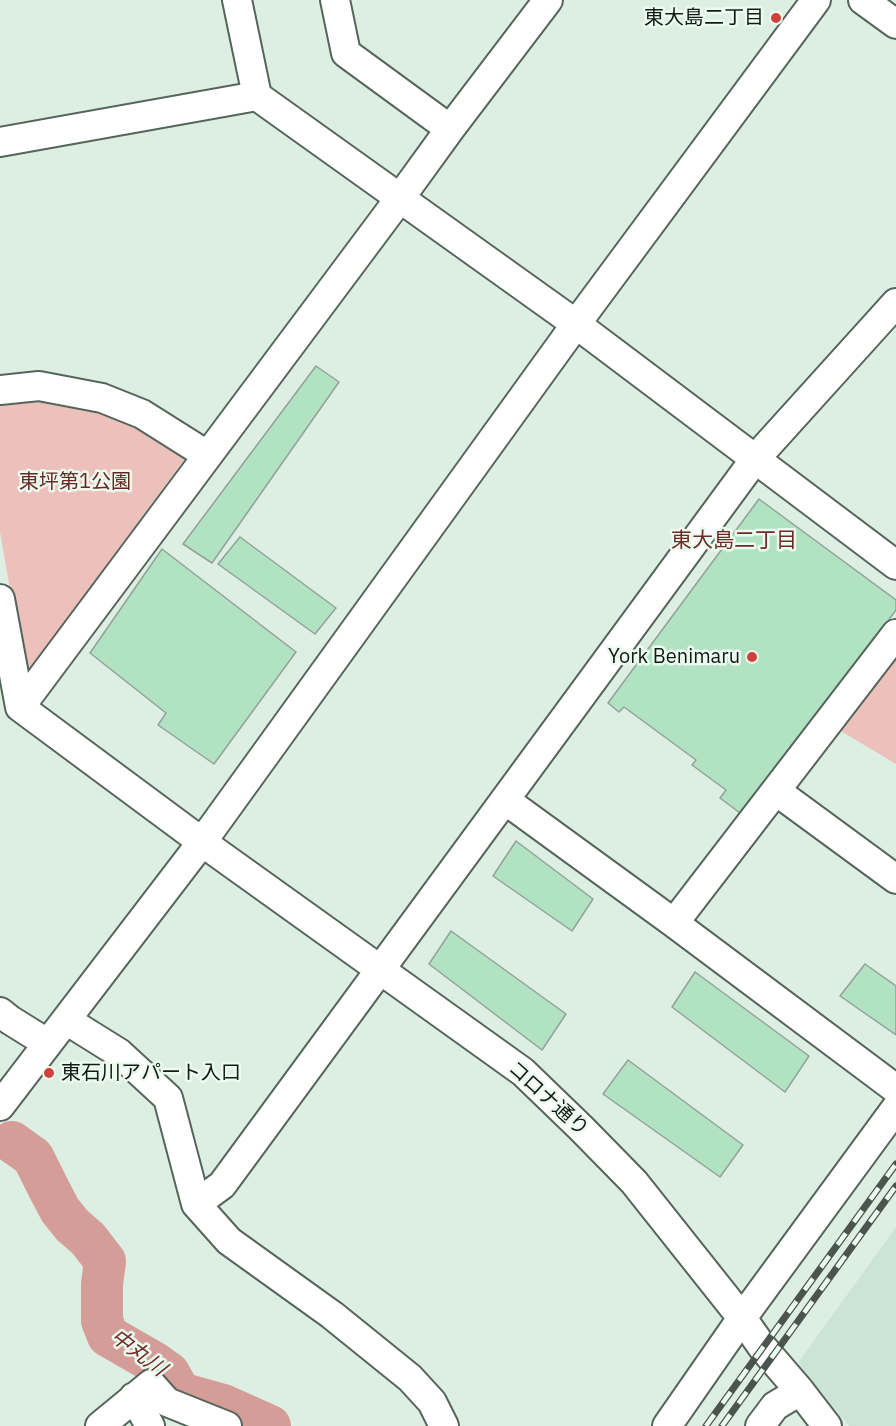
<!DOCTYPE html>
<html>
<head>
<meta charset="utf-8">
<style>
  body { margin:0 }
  canvas { display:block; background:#ddeee3 }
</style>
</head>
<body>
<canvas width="896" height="1426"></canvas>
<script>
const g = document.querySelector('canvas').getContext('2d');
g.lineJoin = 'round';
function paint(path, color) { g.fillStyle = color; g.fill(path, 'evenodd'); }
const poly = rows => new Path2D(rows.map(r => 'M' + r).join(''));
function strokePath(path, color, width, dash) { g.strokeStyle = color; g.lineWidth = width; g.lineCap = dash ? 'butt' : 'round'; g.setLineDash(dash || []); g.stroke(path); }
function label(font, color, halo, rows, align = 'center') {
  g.font = font + ' "IBM Plex Sans","Noto Sans JP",sans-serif'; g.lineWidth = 5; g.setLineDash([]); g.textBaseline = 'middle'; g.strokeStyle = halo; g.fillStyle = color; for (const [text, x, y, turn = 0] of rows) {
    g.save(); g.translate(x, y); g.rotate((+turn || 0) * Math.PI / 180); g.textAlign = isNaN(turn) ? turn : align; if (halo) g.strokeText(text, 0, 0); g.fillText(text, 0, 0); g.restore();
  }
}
paint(poly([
  [896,1227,896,1426,849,1426,798,1363]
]), '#cce4d4');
paint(poly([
  [53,399,124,419,189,453,25,676,0,532,0,403],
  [896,650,896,764,834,727]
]), '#ecc1bb');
strokePath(poly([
  [12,1142,33,1157,50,1191,60,1210,72,1225,88,1239,105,1261,102,1284,102,1321,108,1336,155,1363,169,1373,180,1393,223,1405,270,1426]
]), '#d59d97', 42);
const building = poly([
  [316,366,339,382,212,563,183,544,316,366],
  [759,499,896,600,896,610,744,816,720,798,726,790,692,765,696,760,624,707,619,712,608,703,759,499],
  [240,537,336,608,315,634,218,564,240,537],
  [162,549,296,652,214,764,158,725,166,713,90,653,162,549],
  [516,841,593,899,572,931,493,876,516,841],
  [451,931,566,1014,542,1050,429,964,451,931],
  [865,964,896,986,896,1035,840,996,865,964],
  [695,972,809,1056,785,1092,672,1007,695,972],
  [628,1060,743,1145,720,1177,603,1094,628,1060]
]);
paint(building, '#b1e2c2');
strokePath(building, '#93a298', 1.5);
const minor = poly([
  [237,0,257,96,576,324,896,565],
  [335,0,346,53,450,129],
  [863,0,896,24],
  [0,142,257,96],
  [0,390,39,386,102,398,142,414,207,455],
  [0,599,20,707,202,842,523,1072,581,1128,634,1182,742,1318,763,1348,800,1391,827,1426],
  [20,707,400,198,450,129,548,0],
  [776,791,896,879],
  [505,800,674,923,896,1089],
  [674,923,896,634],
  [0,1012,10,1020,47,1043],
  [66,1020,119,1053,168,1098,196,1204,229,1241,332,1315,410,1378,432,1402,444,1426],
  [0,1106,202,842,576,324,816,0],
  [196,1204,222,1185,755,459,896,303],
  [134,1397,150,1426],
  [100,1426,151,1384,167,1402,227,1426],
  [667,1426,742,1318,896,1108],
  [760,1426,775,1406,800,1391]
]);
strokePath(minor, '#56655b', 32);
strokePath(minor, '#fff', 28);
const rail = poly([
  [706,1426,896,1164],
  [722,1426,896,1186]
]);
strokePath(rail, '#4b544e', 7);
strokePath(rail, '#ebfbf0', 4.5, [14]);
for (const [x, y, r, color] of [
  [776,18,6,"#d0413b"],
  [752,657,6,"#d0413b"],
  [49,1073,6,"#d0413b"]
]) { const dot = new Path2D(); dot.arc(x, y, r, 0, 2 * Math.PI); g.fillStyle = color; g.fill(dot); strokePath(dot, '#ebfbf0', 2); }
label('20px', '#131915', '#ebfbf0', [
  ["東大島二丁目",764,18],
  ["York Benimaru",740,657],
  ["東石川アパート入口",61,1073,"left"]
], 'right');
label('20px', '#6a2722', '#ebfbf0', [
  ["東坪第1公園",75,482]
]);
label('20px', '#131915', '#ebfbf0', [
  ["コロナ通り",548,1099,42]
]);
label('21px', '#712b26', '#ebfbf0', [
  ["東大島二丁目",734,541]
]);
label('italic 21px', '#712d28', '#ebfbf0', [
  ["中丸川",138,1353,37]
]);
</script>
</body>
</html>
